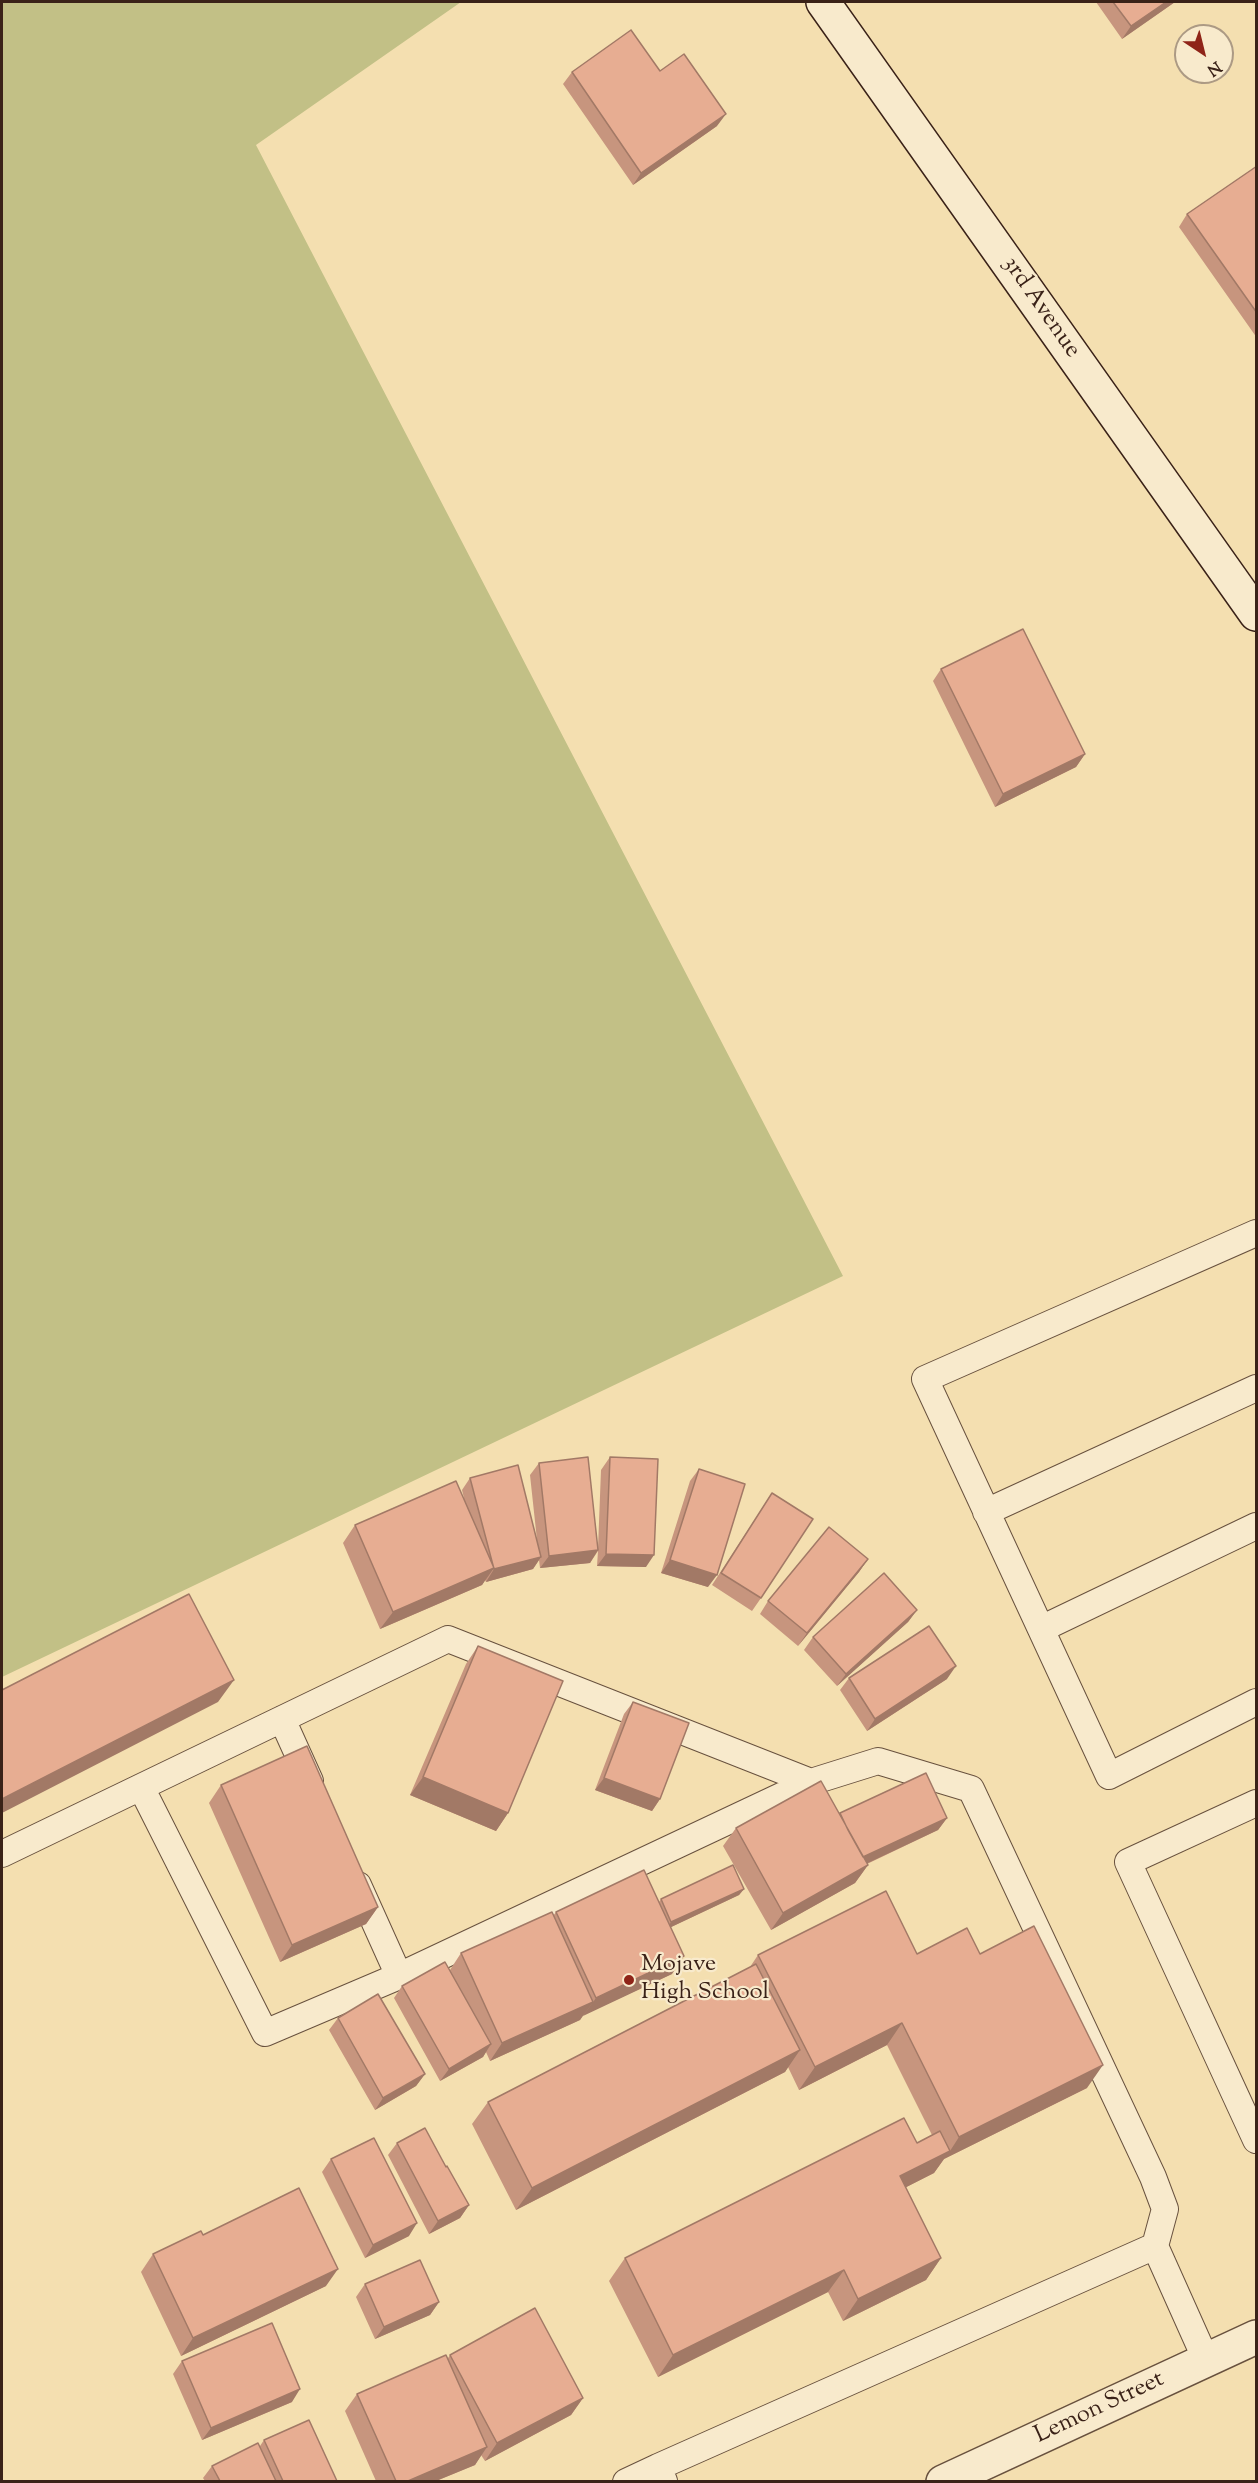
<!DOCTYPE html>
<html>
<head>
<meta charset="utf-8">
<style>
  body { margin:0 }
  #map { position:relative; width:1258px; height:2483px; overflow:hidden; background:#f4dfb0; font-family:"Sorts Mill Goudy",serif }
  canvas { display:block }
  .frame { position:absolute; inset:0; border:3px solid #3a2218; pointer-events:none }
  .north { position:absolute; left:1174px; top:24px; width:60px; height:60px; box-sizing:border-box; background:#f8eacc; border:2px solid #ac9a84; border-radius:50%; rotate:145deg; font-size:16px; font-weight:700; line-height:24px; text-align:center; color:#3a2218 }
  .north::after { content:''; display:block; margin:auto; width:21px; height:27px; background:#8f2418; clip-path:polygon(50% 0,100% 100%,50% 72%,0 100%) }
</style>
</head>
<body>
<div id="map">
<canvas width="1258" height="2483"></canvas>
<div class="frame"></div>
<div class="north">N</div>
</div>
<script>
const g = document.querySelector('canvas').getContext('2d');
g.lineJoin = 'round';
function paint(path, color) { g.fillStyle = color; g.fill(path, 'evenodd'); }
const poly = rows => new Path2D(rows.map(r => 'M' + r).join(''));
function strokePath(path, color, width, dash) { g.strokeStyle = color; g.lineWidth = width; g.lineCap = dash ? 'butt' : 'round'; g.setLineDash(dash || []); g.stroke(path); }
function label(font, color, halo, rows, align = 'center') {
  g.font = font + ' "Sorts Mill Goudy",serif'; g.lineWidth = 4.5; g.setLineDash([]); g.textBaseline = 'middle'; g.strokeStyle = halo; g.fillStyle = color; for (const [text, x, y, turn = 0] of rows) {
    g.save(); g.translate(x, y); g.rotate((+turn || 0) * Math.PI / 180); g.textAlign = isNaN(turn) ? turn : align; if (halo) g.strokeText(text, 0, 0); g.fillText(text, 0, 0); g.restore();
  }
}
paint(poly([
  [2,2,461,2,256,145,843,1276,2,1677]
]), '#c2c086');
const lane = poly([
  [1256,1233,925,1379,1109,1776,1256,1702],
  [986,1512,1256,1388],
  [1041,1629,1256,1526],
  [282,1719,310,1781],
  [141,1787,265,2033,399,1976],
  [1256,1803,1128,1862,1256,2140],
  [2,1854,448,1639,811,1782,878,1761,971,1789,1153,2177,1165,2209,1155,2246],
  [358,1885,399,1976,811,1782],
  [658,2467,1155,2246,1206,2360],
  [626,2482,658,2467,664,2481]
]);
const street = poly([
  [943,2482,1256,2337]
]);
const secondary = poly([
  [823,2,1256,614]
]);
strokePath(lane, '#68513e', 28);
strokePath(street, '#68513e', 36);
strokePath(secondary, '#3a2218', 36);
strokePath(lane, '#f8eacc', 26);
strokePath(street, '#f8eacc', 33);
strokePath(secondary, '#f8eacc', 33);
paint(poly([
  [1096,2,1175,2,1122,39],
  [660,71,717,126,633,185,563,84,572,72],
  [1257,166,1257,338,1179,227,1187,214],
  [941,669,1085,754,1076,767,995,807,933,681],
  [610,1457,646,1567,597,1566,598,1551,590,1563,540,1568,539,1560,533,1569,486,1582,485,1580,482,1585,380,1629,343,1543,355,1525,464,1498,462,1490,470,1478,537,1540,530,1475,539,1463,598,1548,601,1470],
  [699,1469,708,1587,661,1573,690,1481],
  [772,1493,761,1598,752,1611,712,1585],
  [868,1559,859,1572,798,1646,760,1614,768,1601],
  [917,1610,908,1622,837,1686,804,1650,813,1637],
  [478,1646,508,1813,496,1831,410,1795,466,1664],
  [849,1678,947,1679,867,1731,840,1690],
  [633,1702,660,1799,652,1811,595,1790,624,1714],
  [221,1785,378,1907,366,1924,280,1962,209,1803],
  [840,1813,947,1818,938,1830,867,1864,868,1865,855,1883,771,1930,723,1846,736,1828,840,1815],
  [744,1889,739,1895,671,1927,672,1974,583,2015,580,2020,490,2061,486,2052,483,2057,440,2081,394,1998,402,1986,450,1970,461,1953,553,1916,556,1912,659,1902,661,1899],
  [917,1954,980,1954,1087,2088,944,2159,934,2173,906,2187,941,2258,926,2280,843,2321,828,2292,658,2377,609,2281,625,2258,917,2143,932,2135,887,2045,799,2090,788,2067,785,2072,516,2210,472,2124,488,2102,750,1967,758,1955],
  [338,2018,425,2074,416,2086,375,2110,329,2030],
  [397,2143,446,2167,469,2205,460,2218,429,2234,388,2155],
  [331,2159,409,2236,365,2258,322,2172],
  [203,2235,326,2286,181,2356,141,2272,153,2254],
  [365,2284,439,2302,430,2315,375,2339,356,2297],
  [450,2355,583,2398,571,2415,485,2461,481,2455,475,2465,436,2481,376,2481,345,2411,357,2394,448,2358],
  [182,2361,292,2402,202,2440,173,2374],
  [264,2440,337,2481,205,2481,203,2478,212,2466,260,2446]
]), '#c7957e');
paint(poly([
  [1166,2,1175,2,1122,39,1131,26],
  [726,114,717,126,633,185,641,173],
  [1085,754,1076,767,995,807,1003,794],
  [598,1550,590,1563,540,1568,549,1556],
  [606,1554,654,1555,646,1567,597,1566],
  [541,1557,533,1569,486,1582,494,1569],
  [868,1559,859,1572,798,1646,807,1633],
  [670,1560,717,1575,708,1587,661,1573],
  [494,1568,482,1585,380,1629,393,1612],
  [917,1610,908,1622,837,1686,846,1674],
  [956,1666,947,1679,867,1731,875,1719],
  [234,1680,218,1702,2,1813,2,1799],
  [423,1777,508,1813,496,1831,410,1795],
  [604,1778,660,1799,652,1811,595,1790],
  [947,1818,938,1830,853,1870,861,1858],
  [868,1865,855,1883,771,1930,783,1913],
  [744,1889,739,1895,667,1929,671,1922],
  [378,1907,366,1924,280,1962,292,1945],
  [684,1956,672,1974,583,2016,596,1998],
  [593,2002,580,2020,490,2061,502,2043],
  [902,2023,887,2045,799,2090,815,2067],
  [491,2044,483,2057,440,2081,449,2069],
  [800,2050,785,2072,516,2210,532,2188],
  [1103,2065,1087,2088,944,2159,934,2173,885,2198,900,2176,950,2151,959,2137],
  [425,2074,416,2086,375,2110,383,2098],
  [469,2205,460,2218,429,2234,438,2221],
  [417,2223,409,2236,365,2258,373,2245],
  [941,2258,926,2280,843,2321,858,2299],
  [338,2269,326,2286,181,2356,193,2338],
  [844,2270,828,2292,658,2377,673,2355],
  [439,2302,430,2315,375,2339,384,2327],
  [300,2389,292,2402,202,2440,211,2428],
  [583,2398,571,2415,485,2461,497,2443],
  [487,2447,475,2465,436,2481,408,2481]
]), '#a27966');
const building = poly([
  [1113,2,1166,2,1131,26,1113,2],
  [631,30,660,71,684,54,726,114,641,173,572,72,631,30],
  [1257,166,1257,313,1187,214,1257,166],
  [1023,629,1085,754,1003,794,941,669,1023,629],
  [588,1457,598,1550,549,1556,539,1463,588,1457],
  [610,1457,658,1459,654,1555,606,1554,610,1457],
  [518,1465,541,1557,494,1569,470,1478,518,1465],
  [699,1469,745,1484,717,1575,670,1560,699,1469],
  [456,1481,494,1568,393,1612,355,1525,456,1481],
  [772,1493,813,1519,761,1598,721,1573,772,1493],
  [829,1527,868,1559,807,1633,768,1601,829,1527],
  [884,1573,917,1610,846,1674,813,1637,884,1573],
  [189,1594,234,1680,2,1799,2,1690,189,1594],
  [929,1626,956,1666,875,1719,849,1678,929,1626],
  [478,1646,563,1681,508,1813,423,1777,478,1646],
  [633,1702,689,1723,660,1799,604,1778,633,1702],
  [307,1746,378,1907,292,1945,221,1785,307,1746],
  [926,1773,947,1818,863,1857,848,1830,840,1813,926,1773],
  [821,1781,868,1865,783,1913,736,1828,821,1781],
  [733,1865,744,1889,671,1922,661,1899,733,1865],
  [644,1870,684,1956,596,1998,556,1912,644,1870],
  [886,1891,917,1954,967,1928,980,1954,1034,1926,1103,2065,959,2137,902,2023,815,2067,758,1955,886,1891],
  [552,1912,593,2002,502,2043,461,1953,552,1912],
  [445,1962,491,2044,449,2069,402,1986,445,1962],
  [756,1964,800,2050,532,2188,488,2102,756,1964],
  [378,1994,425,2074,383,2098,338,2018,378,1994],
  [904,2118,917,2143,940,2131,950,2151,900,2176,941,2258,858,2299,844,2270,673,2355,625,2258,904,2118],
  [425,2128,446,2167,447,2166,469,2205,438,2221,397,2143,425,2128],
  [374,2138,417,2223,373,2245,331,2159,374,2138],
  [299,2188,338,2269,193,2338,153,2254,201,2231,203,2235,299,2188],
  [420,2260,439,2302,384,2327,365,2284,420,2260],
  [535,2308,583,2398,497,2443,450,2355,535,2308],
  [272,2323,300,2389,211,2428,182,2361,272,2323],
  [446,2355,487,2447,408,2481,396,2481,357,2394,446,2355],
  [309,2420,337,2481,283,2481,264,2440,309,2420],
  [258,2443,276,2481,220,2481,212,2466,258,2443]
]);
paint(building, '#e7ad92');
strokePath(building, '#a27966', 1.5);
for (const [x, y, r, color] of [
  [629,1980,6,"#8f2418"]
]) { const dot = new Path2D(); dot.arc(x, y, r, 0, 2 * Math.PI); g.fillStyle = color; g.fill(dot); strokePath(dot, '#f8eacc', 2); }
label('24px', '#3a2218', '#f8eacc', [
  ["3rd Avenue",1040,308,55],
  ["Lemon Street",1100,2409,-25]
]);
label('24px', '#3a2218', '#f8eacc', [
  ["Mojave",641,1966],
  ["High School",641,1994]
], 'left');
</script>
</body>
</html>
